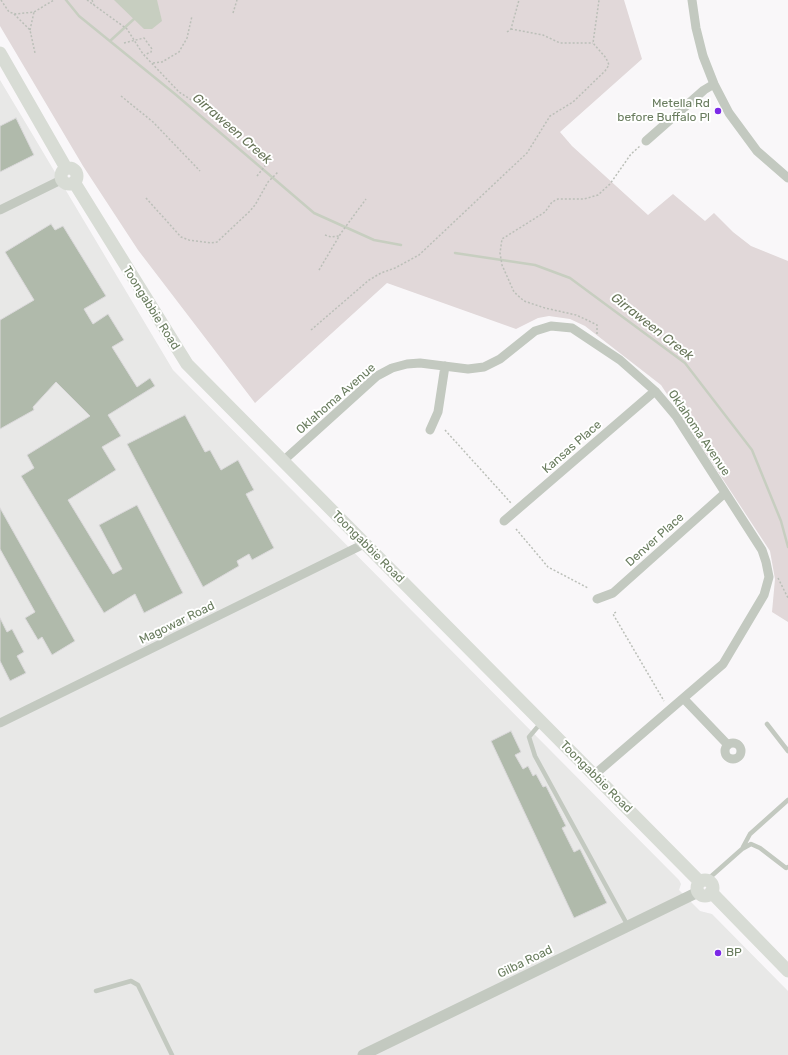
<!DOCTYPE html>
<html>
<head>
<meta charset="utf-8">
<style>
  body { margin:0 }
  canvas { display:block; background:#f9f7f9 }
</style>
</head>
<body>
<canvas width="788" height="1055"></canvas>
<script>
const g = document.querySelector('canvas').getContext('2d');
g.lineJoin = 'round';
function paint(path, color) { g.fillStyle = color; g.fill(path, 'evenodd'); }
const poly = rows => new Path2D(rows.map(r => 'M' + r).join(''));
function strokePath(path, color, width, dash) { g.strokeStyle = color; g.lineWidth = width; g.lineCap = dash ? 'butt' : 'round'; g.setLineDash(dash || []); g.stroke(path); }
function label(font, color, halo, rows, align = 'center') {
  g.font = font + ' Rubik,sans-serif'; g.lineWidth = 4; g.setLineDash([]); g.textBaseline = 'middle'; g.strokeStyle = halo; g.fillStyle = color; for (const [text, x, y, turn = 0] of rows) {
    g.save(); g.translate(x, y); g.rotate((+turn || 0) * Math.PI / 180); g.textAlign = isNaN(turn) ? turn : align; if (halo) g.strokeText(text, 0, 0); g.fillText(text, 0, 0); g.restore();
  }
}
paint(poly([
  [0,80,173,370,679,880,681,884,679,890,700,911,712,914,788,991,788,1055,0,1055]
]), '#e8e8e7');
paint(poly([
  [0,0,624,0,642,59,560,132,572,146,648,215,673,194,705,221,714,213,733,232,751,246,788,261,788,622,772,612,775,579,770,551,661,385,585,326,570,319,549,316,538,318,516,329,387,283,255,403,138,250,83,166,0,26]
]), '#e1d8d9');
paint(poly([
  [114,0,157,0,162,21,152,29,144,29]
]), '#c7cec0');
strokePath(poly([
  [66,0,79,16,175,94,314,213,374,240,401,245],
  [110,41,134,19],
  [455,253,535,265,570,278,685,363,752,450,781,521,788,547]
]), '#c7cec0', 2.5);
const building = poly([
  [16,118,34,155,0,172,0,126,16,118],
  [51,224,55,230,63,226,106,296,84,309,93,324,108,314,124,340,112,347,137,387,150,378,155,386,108,415,121,436,102,447,116,470,68,500,113,574,122,569,99,525,137,505,183,593,144,613,135,594,104,613,21,476,34,468,27,455,90,416,56,382,33,407,34,410,0,429,0,320,34,300,5,252,51,224],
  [185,415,205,452,210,450,221,470,238,460,254,490,246,494,274,548,252,560,249,554,237,561,239,566,203,587,127,444,185,415],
  [0,508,75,641,52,655,42,637,38,640,25,618,35,612,0,549,0,508],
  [0,618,7,632,12,629,24,652,17,656,26,673,10,681,0,661,0,618],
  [511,731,521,752,515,755,523,769,528,766,533,776,536,774,543,787,546,786,566,826,562,828,574,852,580,849,607,903,574,918,491,741,511,731]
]);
paint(building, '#b0baab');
strokePath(building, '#dbd9db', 1);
strokePath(poly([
  [1,0,9,12,16,14,34,12,54,0],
  [87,0,127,29,143,54,179,92,210,112],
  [92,0,94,5],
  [233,13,237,0],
  [14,14,30,30,35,53],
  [511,29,543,35,560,43,593,43],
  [30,30,34,12],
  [507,32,511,29,519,0],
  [124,43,144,38,152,49,151,52,144,55],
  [153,63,162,62,179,52,187,38,192,16],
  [121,96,153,122,200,171],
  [257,176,268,162],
  [146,198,181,237,189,240,211,243,217,242,250,211,255,205,268,182,278,172],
  [325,235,331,237,339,236],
  [319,270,341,233,366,199],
  [311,330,369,280,381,273,395,268,419,255,527,153,550,116,573,102,605,71,609,65,606,58,593,43,599,0],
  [597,334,597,325,587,320,576,315,545,308,524,301,514,292,502,265,500,253,502,239,545,212,552,202,558,199,584,199,598,195,610,184,631,154,640,146],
  [445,430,511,503],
  [516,529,548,567,588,588],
  [778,578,788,598],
  [616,612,613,614,664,701]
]), '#bbbfb8', 1.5, [2, 2]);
strokePath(poly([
  [540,724,529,737,535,756,628,926],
  [767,724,788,751],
  [743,847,750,834,788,800],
  [707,880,742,849,751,844,760,848,786,868,788,867],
  [96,991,131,981,138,985,172,1055]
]), '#c3c9c0', 4.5);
strokePath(poly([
  [692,0,696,28,703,56,714,84,729,113,757,151,788,178],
  [646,141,704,90,714,84],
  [0,210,61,180],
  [430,430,438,412,445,366],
  [283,461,377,376,392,368,407,364,420,363,468,369,484,367,500,359,535,331,551,326,572,328,620,360,655,391,676,416,762,550,766,562,769,577,764,595,723,664,594,775],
  [504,521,655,391],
  [597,599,613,593,725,493],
  [684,699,728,745],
  [0,723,364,544],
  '725 751a8 8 0 1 1 16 0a8 8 0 1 1-16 0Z'
]), '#c3c9c0', 9);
strokePath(poly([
  [363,1055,698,892]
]), '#c3c9c0', 11);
strokePath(poly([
  [0,53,66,168],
  '61 176a8 8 0 1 1 16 0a8 8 0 1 1-16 0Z',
  [74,182,187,364,700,882],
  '697 888a8 8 0 1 1 16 0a8 8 0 1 1-16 0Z',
  [711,892,788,971]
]), '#d8dcd5', 13);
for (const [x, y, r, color] of [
  [718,111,4,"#7c29e7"],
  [718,953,4,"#7c29e7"]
]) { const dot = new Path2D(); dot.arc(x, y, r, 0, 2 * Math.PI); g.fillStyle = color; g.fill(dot); strokePath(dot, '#fff', 1.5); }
label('12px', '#697c5e', '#fff', [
  ["Metella Rd",710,104],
  ["before Buffalo Pl",710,118],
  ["BP",726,953,"left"]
], 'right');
label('12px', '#697c5e', '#fff', [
  ["Toongabbie Road",151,308,58],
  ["Oklahoma Avenue",336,399,-41],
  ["Oklahoma Avenue",699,433,56],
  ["Kansas Place",572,447,-41],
  ["Denver Place",655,540,-42],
  ["Toongabbie Road",368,547,45],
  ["Magowar Road",177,623,-26],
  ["Toongabbie Road",596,777,45],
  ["Gilba Road",525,962,-26]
]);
label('italic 13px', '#687559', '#fff', [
  ["Girraween Creek",232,129,41],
  ["Girraween Creek",652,327,38]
]);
</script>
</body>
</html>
